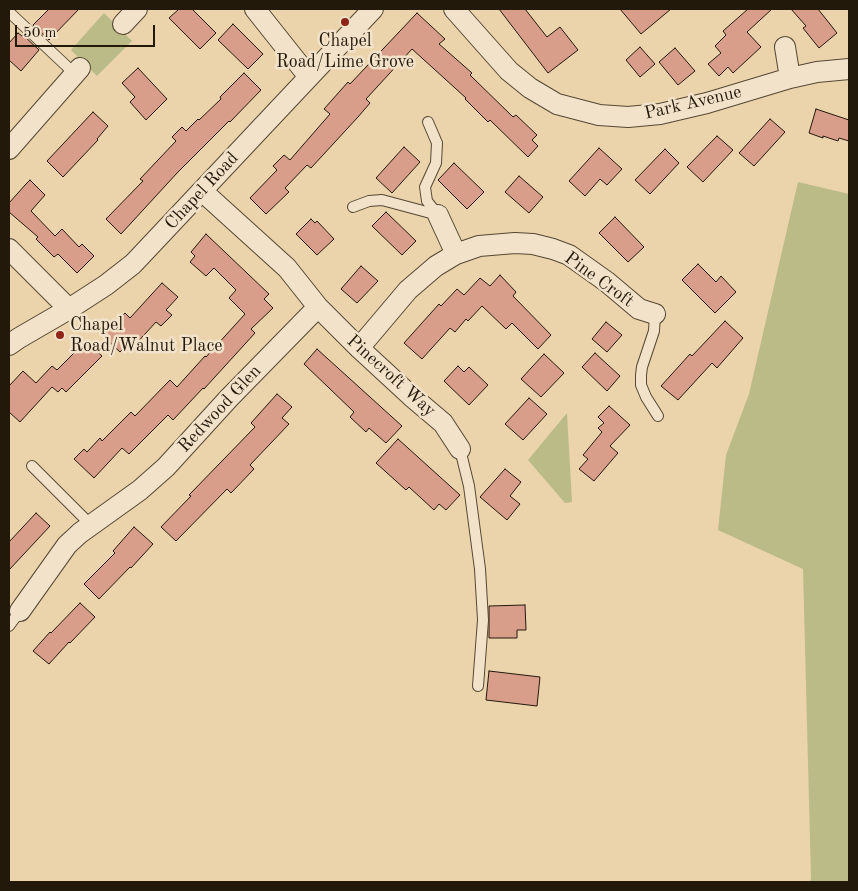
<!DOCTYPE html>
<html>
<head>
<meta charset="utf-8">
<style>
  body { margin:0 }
  #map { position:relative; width:858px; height:891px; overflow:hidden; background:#ebd3ac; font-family:"Old Standard TT",serif }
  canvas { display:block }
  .frame { position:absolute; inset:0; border:10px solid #22190b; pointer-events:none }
  .scale { position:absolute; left:15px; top:25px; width:140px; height:22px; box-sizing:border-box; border:2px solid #22190b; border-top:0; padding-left:6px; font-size:15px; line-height:18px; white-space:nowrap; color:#22190b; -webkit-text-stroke:4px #f2e2c9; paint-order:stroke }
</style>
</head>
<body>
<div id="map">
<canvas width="858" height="891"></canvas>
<div class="frame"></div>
<div class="scale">50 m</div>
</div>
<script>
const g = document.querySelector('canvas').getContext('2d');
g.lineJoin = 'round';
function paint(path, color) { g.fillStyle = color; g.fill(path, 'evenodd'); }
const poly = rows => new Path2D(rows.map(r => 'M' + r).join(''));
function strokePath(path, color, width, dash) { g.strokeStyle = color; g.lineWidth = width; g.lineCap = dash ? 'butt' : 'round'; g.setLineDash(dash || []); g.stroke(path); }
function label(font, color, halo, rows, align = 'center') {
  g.font = font + ' "Old Standard TT",serif'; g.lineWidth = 5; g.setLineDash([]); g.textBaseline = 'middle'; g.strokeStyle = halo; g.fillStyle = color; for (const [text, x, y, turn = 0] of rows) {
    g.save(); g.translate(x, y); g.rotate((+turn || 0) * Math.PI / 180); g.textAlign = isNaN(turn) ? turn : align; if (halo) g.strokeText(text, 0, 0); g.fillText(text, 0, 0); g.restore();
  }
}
paint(poly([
  [104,13,132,41,97,76,71,50],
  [798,182,849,194,849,882,810,882,811,878,803,569,718,530,726,455,749,394],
  [567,413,572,502,565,503,528,460]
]), '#babb87');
const building = poly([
  [49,9,79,9,49,40,33,25,49,9],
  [179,9,192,9,216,33,200,49,169,18,179,9],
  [499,9,525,9,547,37,560,27,578,50,548,73,499,9],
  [620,9,671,9,641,34,620,9],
  [748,9,772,9,747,32,761,47,733,73,728,67,719,76,708,64,721,53,715,46,726,35,723,31,748,9],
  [791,9,818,9,837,33,819,48,803,28,806,26,791,9],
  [417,13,445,39,439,44,472,73,470,75,513,117,516,115,537,135,532,140,538,146,528,157,490,120,488,122,465,99,466,98,412,49,366,99,370,103,358,117,311,168,307,165,285,188,289,192,266,214,250,198,277,170,273,166,284,155,290,160,330,114,324,109,348,82,350,84,417,13],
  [233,24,263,54,248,69,218,40,233,24],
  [18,33,22,36,23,35,39,50,21,71,9,60,9,43,18,33],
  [640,47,655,64,640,77,626,60,640,47],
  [675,48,695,71,678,85,659,62,675,48],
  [138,68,167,99,146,120,130,102,135,97,122,83,138,68],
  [244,73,261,90,230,122,229,121,178,172,121,234,106,219,143,181,140,179,176,141,172,137,182,127,186,131,198,119,199,120,221,99,220,97,244,73],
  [816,109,849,120,849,141,839,138,838,141,823,136,823,138,809,133,816,109],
  [93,112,108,126,97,139,98,140,63,177,47,161,93,112],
  [770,119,785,132,754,166,739,153,770,119],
  [717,136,733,150,703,182,687,167,717,136],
  [404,147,420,162,392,193,376,178,404,147],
  [599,148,622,169,607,185,600,179,585,196,569,181,599,148],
  [665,149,679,163,650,194,635,180,665,149],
  [454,163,484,192,467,209,438,180,454,163],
  [519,176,543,197,529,213,505,192,519,176],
  [30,180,45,195,31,211,55,236,62,229,79,247,82,244,94,256,77,273,58,254,54,257,36,239,38,237,9,212,9,203,26,184,30,180],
  [386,212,416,241,402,255,372,226,386,212],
  [615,217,644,247,628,262,599,233,615,217],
  [311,219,315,223,317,221,334,239,317,255,296,234,311,219],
  [206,234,269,294,264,299,273,308,251,329,255,333,204,389,203,388,173,420,168,415,129,454,122,448,94,478,74,459,84,449,87,452,100,438,102,441,131,412,135,416,170,380,177,387,205,356,206,357,245,314,229,298,236,290,214,268,206,276,190,262,195,256,191,252,206,234],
  [698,264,716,282,721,276,736,292,715,313,682,280,698,264],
  [361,266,378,281,357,303,341,289,361,266],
  [500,275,516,292,513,296,551,335,538,349,512,323,506,329,482,306,468,321,466,319,455,332,450,328,422,359,404,343,439,304,441,306,457,289,464,295,480,278,490,286,500,275],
  [162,283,178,297,166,310,172,315,161,326,156,322,134,346,130,342,120,352,103,336,125,313,130,318,162,283],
  [725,321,743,338,717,368,712,363,678,400,661,386,690,354,692,356,725,321],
  [606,322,622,335,607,352,592,339,606,322],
  [86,341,102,356,66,392,62,388,58,392,52,387,20,422,9,412,9,386,23,371,36,383,52,366,57,370,86,341],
  [317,349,402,426,386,443,369,428,366,432,350,417,354,412,304,364,317,349],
  [595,353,620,376,607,391,582,367,595,353],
  [544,354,564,373,541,397,521,379,544,354],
  [458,366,464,372,469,367,488,385,469,405,444,381,458,366],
  [277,394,292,407,282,418,289,424,250,465,254,469,231,493,227,489,176,541,161,527,191,496,189,495,255,427,251,423,277,394],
  [529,398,547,414,523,440,505,424,529,398],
  [609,406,630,425,610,446,618,453,594,481,579,469,588,459,583,455,602,432,598,428,604,423,598,417,609,406],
  [398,439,460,495,446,510,439,504,434,510,409,487,406,490,376,463,398,439],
  [505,469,521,482,510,496,520,504,507,520,480,497,505,469],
  [36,513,50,526,9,570,9,542,36,513],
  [134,527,153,544,131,568,130,567,99,599,84,584,115,553,113,551,134,527],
  [80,603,95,617,70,643,69,642,49,664,33,651,50,632,51,633,80,603],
  [525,605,526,630,517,630,517,638,489,638,489,606,525,605],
  [489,671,540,677,537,706,486,700,489,671]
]);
paint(building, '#d99e8a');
strokePath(building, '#22190b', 1);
const lane = poly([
  [9,12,75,74],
  [353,207,369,201,382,200,438,215,427,201,425,187,436,163,437,143,428,122],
  [655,314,654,331,642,367,641,375,641,385,646,397,658,416],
  [460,449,469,486,480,569,483,620,478,686],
  [32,466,91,525],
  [9,626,20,611]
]);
const street = poly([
  [255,9,309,77],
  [454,9,509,71,530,88,557,104,599,115,628,117,660,114,707,103,790,78,817,72,849,69],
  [123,24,137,9],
  [785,47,790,78],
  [9,149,80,68],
  [202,191,287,268,318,307,359,348,411,396,443,423,460,449],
  [438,215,456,254],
  [9,249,69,309],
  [9,345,19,338,69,309,106,285,133,264,373,9],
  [359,348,408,290,436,266,456,254,479,246,515,243,533,244,553,249,569,255,607,282,639,309,655,314],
  [20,611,67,545,80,533,140,490,166,467,229,398,318,307]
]);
strokePath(lane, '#544833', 12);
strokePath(street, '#544833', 22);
strokePath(lane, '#f2e2c9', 10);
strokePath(street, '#f2e2c9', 20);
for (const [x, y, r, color] of [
  [345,22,5,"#8f2418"],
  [60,335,5,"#8f2418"]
]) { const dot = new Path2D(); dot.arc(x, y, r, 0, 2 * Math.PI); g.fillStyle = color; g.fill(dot); strokePath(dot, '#f2e2c9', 2); }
label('18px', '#22190b', '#f2e2c9', [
  ["Chapel",345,41],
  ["Road/Lime Grove",345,62],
  ["Chapel",70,325,"left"],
  ["Road/Walnut Place",70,346,"left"]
]);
label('18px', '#22190b', '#f2e2c9', [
  ["Park Avenue",693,103,-13],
  ["Chapel Road",202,191,-47],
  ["Pine Croft",599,280,36],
  ["Pinecroft Way",391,376,42],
  ["Redwood Glen",220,409,-47]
]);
</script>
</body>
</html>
